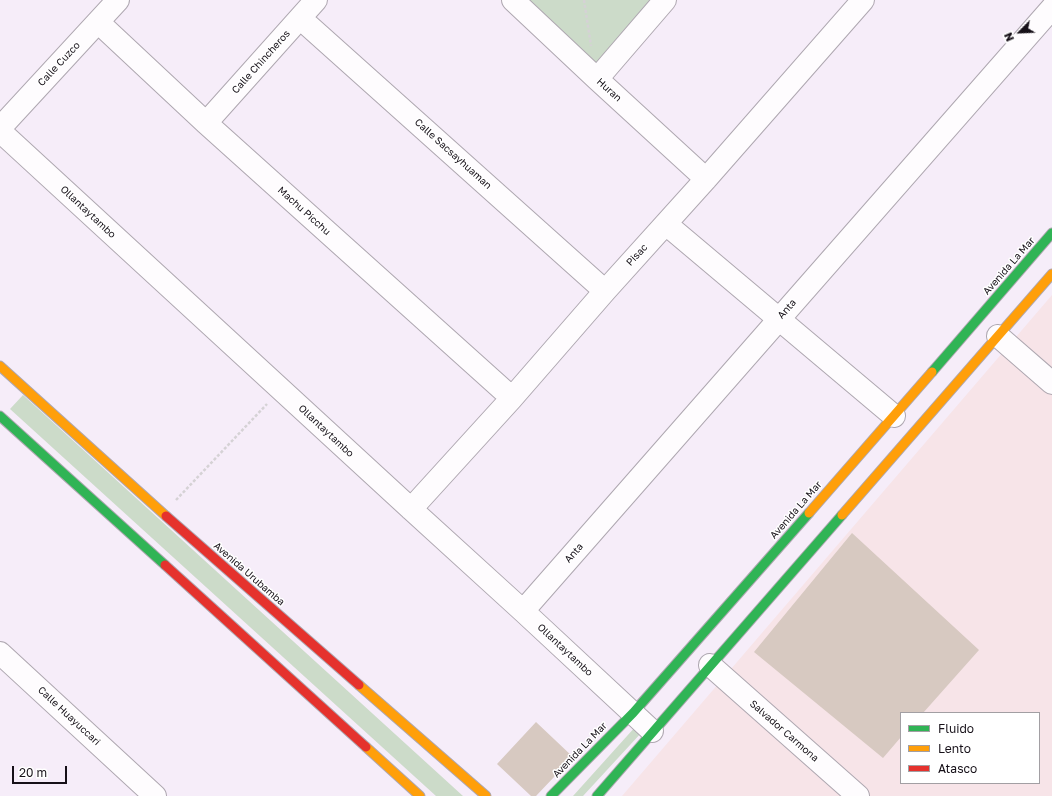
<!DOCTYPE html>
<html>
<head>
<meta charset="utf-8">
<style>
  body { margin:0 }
  #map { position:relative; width:1052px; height:796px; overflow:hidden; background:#f6edf9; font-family:"Golos Text",sans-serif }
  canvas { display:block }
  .legend { position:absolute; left:900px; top:712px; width:140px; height:72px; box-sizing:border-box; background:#fff; border:1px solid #a29fa3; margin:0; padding:5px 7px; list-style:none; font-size:12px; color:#161018 }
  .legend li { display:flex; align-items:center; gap:8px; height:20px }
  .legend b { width:20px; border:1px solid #a29fa3 }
  .north { position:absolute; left:1000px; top:12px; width:40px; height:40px; -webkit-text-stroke:3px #fff; paint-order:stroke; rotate:246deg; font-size:11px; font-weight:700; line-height:16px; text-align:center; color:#161018 }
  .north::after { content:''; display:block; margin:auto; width:14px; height:18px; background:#161018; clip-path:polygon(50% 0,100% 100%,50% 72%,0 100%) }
  .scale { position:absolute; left:12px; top:766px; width:55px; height:18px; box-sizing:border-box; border:2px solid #161018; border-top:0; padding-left:5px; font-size:12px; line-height:14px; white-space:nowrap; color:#161018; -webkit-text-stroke:3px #fff; paint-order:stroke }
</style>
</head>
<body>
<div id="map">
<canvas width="1052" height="796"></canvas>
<ul class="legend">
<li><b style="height:5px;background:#30b455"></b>Fluido</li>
<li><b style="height:5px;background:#ff9f0a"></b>Lento</li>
<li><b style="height:5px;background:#e5322d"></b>Atasco</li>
</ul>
<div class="north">N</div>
<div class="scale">20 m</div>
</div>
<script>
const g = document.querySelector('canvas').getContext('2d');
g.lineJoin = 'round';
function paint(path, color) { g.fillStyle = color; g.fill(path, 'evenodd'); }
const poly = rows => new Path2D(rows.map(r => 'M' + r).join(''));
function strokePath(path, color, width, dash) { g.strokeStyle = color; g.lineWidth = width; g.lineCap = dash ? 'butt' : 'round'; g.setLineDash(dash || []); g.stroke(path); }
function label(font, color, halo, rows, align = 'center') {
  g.font = font + ' "Golos Text",sans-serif'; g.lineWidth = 3; g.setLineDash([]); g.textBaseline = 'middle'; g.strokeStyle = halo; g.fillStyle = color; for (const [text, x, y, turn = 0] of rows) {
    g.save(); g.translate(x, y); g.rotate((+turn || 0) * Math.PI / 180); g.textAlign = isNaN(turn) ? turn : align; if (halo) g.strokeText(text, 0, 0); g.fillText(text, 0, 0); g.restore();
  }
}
paint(poly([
  [1052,295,1052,796,622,796],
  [901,713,1039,713,1039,783,901,783]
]), '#f7e4e8');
paint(poly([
  [520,0,657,0,596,71],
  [23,395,463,796,436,796,10,409],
  [636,726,642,732,583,796,573,796]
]), '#ccdbc9');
paint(poly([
  [852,533,979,650,923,713,901,713,901,737,883,758,754,652],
  [536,722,573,757,536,796,531,796,497,764]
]), '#d7c9c1');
const street = poly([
  [513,0,597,79,706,179],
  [300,18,605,291],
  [98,22,206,123,512,398],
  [597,79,665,0],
  [206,123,316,0],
  [0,128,118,0],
  [0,131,411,509,523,611,652,731],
  [666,224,894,416],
  [998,336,1052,383],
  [411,509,512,398,605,291,706,179,863,0],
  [523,611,1052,8],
  [0,653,155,796],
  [710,665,858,796]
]);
const fast = poly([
  [932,372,1052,233],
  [0,416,165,565],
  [551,796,633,713,809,513],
  [597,796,842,515]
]);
const slow = poly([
  [0,366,166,516],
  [809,513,932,372],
  [842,515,1052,274],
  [359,685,486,796],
  [366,747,420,796]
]);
const jam = poly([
  [166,516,359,685],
  [165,565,366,747]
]);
strokePath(street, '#aea7b0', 24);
strokePath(fast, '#aea7b0', 11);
strokePath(slow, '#aea7b0', 11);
strokePath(jam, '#aea7b0', 11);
strokePath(poly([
  [584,0,591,46],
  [176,500,267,404]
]), '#d5d2d5', 2.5, [3, 2]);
strokePath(street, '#fefcfe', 22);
strokePath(fast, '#30b455', 9);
strokePath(slow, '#ff9f0a', 9);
strokePath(jam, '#e5322d', 9);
label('10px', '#161018', '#fff', [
  ["Calle Chincheros",261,62,-48],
  ["Calle Cuzco",59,64,-47],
  ["Huran",609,90,42],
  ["Calle Sacsayhuaman",453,154,42],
  ["Machu Picchu",304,211,42],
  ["Ollantaytambo",88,212,43],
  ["Pisac",637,255,-47],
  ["Avenida La Mar",1009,266,-49],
  ["Anta",787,309,-49],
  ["Ollantaytambo",326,431,43],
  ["Avenida La Mar",796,510,-49],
  ["Anta",574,553,-49],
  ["Avenida Urubamba",249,574,41],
  ["Ollantaytambo",565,650,43],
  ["Calle Huayuccari",69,716,43],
  ["Salvador Carmona",784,731,41],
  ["Avenida La Mar",580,750,-46]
]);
</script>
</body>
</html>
